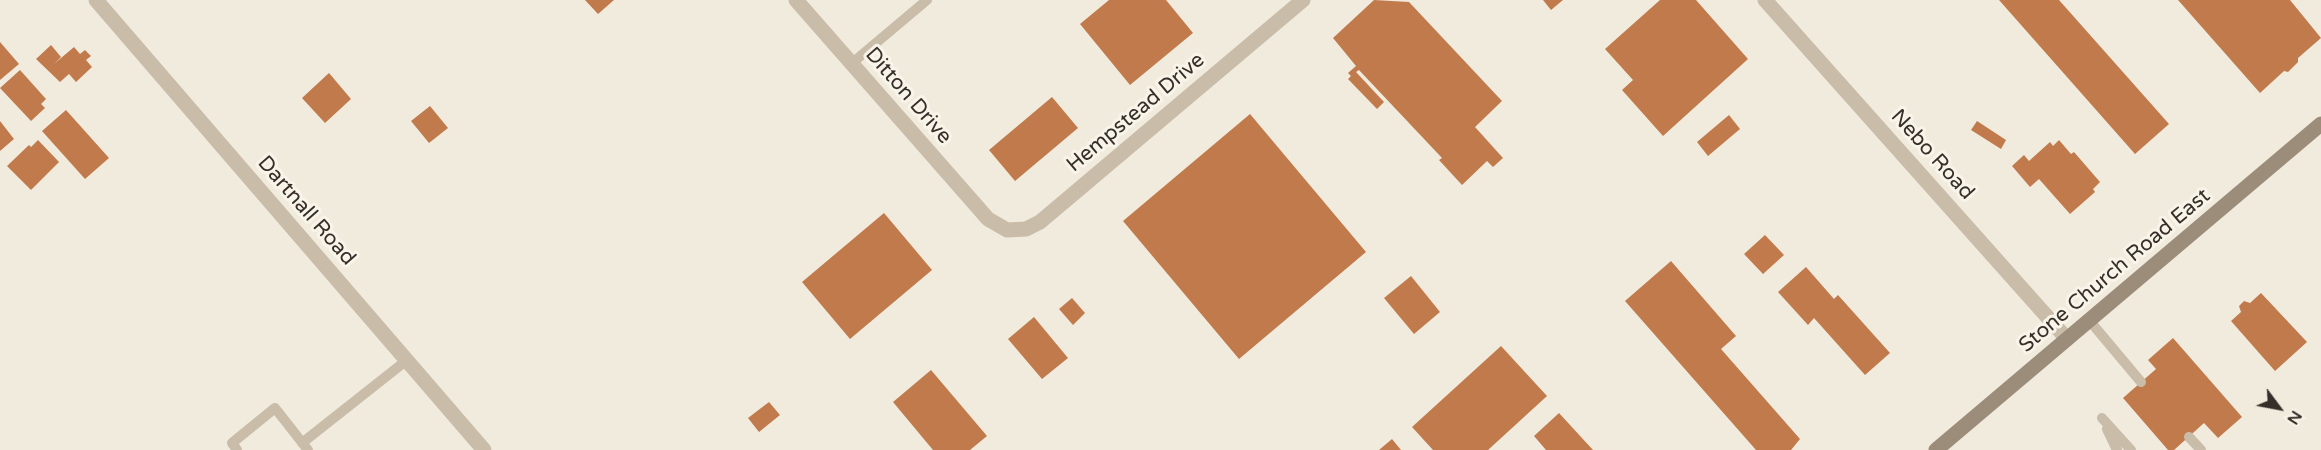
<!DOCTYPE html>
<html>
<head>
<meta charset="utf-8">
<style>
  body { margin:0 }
  #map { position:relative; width:2321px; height:450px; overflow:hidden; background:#f1ebdd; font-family:"Varela Round",sans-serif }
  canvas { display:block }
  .north { position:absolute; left:2249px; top:378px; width:60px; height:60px; -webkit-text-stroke:4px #f9f4e9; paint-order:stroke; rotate:122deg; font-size:16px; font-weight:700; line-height:24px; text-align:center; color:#362f29 }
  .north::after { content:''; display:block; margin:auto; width:21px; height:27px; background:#362f29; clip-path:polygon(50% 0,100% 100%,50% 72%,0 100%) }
</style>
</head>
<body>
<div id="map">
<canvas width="2321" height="450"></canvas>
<div class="north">N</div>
</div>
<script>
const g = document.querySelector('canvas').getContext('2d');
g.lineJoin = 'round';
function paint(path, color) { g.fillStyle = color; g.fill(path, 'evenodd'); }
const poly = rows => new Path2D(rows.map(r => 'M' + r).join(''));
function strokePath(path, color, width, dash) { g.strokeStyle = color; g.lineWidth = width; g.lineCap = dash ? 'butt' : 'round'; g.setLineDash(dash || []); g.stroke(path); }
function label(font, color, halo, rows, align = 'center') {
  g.font = font + ' "Varela Round",sans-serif'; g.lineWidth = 6; g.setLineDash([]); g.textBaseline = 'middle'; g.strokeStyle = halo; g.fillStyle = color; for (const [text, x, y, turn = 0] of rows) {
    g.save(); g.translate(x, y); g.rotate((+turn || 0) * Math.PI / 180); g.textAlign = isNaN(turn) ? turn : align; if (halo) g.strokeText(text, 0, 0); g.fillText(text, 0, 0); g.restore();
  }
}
paint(poly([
  [585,0,614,0,598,14],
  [1109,0,1166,0,1193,33,1130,85,1080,24],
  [1374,0,1409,2,1502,101,1475,127,1503,158,1493,167,1487,161,1462,185,1439,160,1442,158,1359,70,1356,72,1384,102,1377,109,1348,79,1351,76,1348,73,1356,66,1333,38],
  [1543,0,1563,0,1551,10],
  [1660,0,1696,0,1748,59,1663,136,1622,90,1633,80,1605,49],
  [1999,0,2059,0,2169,124,2135,154],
  [2178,0,2290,0,2321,38,2298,58,2298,62,2288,72,2284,71,2260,93],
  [0,42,19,64,0,80],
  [51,45,61,57,54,64,74,47,80,54,85,50,91,56,86,60,92,67,76,82,69,74,60,82,36,59],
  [20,70,46,99,41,104,45,108,31,121,0,88],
  [329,73,351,99,325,123,302,98],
  [1052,97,1078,128,1015,181,989,150],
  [430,106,448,128,429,143,411,121],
  [66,110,109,158,85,179,42,131],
  [1250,114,1366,252,1239,359,1123,221],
  [1729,115,1740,129,1708,156,1697,142],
  [0,121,14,139,0,151],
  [1977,121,2006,140,2001,149,1971,130],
  [38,140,59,162,31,190,7,166,29,145,31,147],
  [2059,140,2071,154,2074,152,2100,182,2093,189,2095,192,2070,214,2039,179,2030,187,2012,166,2024,155,2029,161,2050,142,2053,146],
  [884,213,932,270,850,339,802,282],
  [1765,235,1784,255,1763,274,1744,254],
  [1671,261,1736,336,1721,349,1800,439,1791,450,1756,450,1625,301],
  [1806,267,1834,299,1838,295,1890,353,1865,375,1814,318,1808,325,1778,292],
  [1411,276,1440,312,1414,334,1384,298],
  [2261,293,2307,342,2275,371,2231,321,2241,312,2239,306,2244,301,2250,303],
  [1072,298,1085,313,1073,325,1059,309],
  [1034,317,1068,358,1042,379,1008,339],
  [2173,338,2242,417,2218,438,2204,423,2174,450,2168,450,2123,398,2156,369,2148,360],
  [1501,346,1547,396,1488,450,1433,450,1412,427],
  [931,370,987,436,970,450,933,450,893,402],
  [769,402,780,415,759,432,748,418],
  [1559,413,1593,450,1546,450,1534,436],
  [1392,439,1401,450,1379,450]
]), '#c17a4b');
strokePath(poly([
  [851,64,927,0],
  [2089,320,2141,382],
  [2102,418,2131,450],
  [2107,429,2117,450],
  [2189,437,2201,450],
  [302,443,407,360],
  [237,450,232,443,275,408,308,450]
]), '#c9bca9', 10);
strokePath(poly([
  [796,0,988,219,1007,230,1026,229,1040,222,1303,0]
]), '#c9bca9', 15);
strokePath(poly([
  [96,0,484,450],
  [1765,0,2067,339]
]), '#c9bca9', 15);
strokePath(poly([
  [1936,450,2321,124]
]), '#9c8c7a', 15);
label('21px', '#362f29', '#f9f4e9', [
  ["Ditton Drive",908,96,49],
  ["Hempstead Drive",1136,113,-40],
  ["Nebo Road",1932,155,48],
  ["Dartnall Road",306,211,49],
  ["Stone Church Road East",2115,271,-40]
]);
</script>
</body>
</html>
